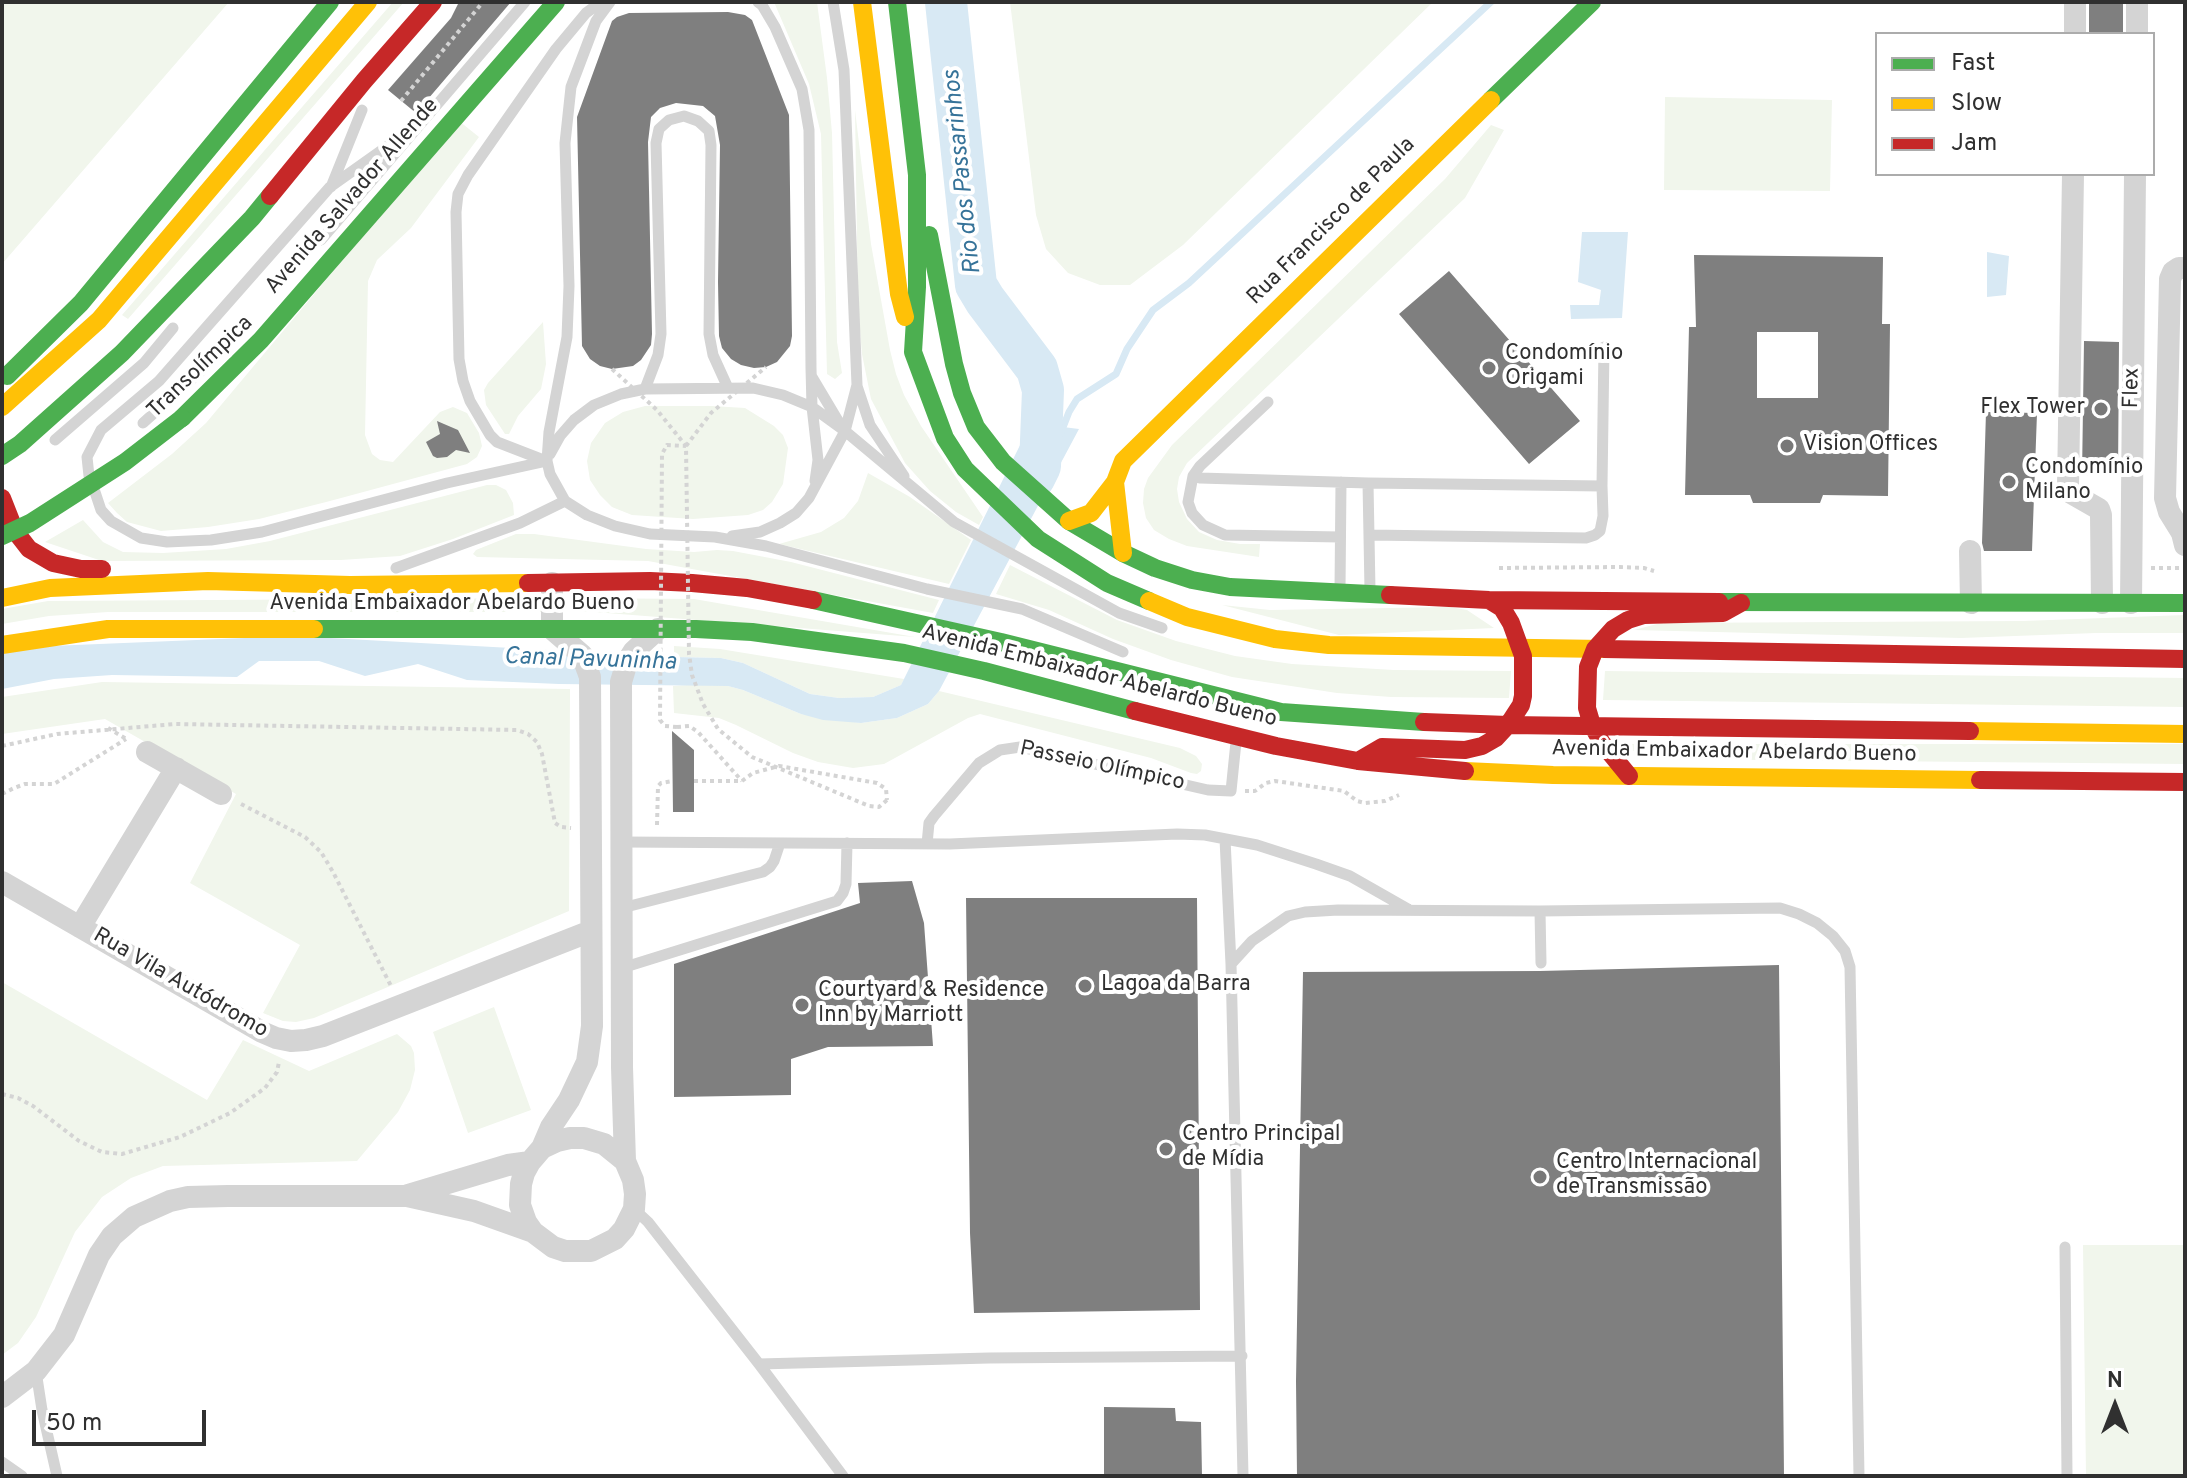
<!DOCTYPE html>
<html>
<head>
<meta charset="utf-8">
<style>
  body { margin:0 }
  #map { position:relative; width:2187px; height:1478px; overflow:hidden; background:#fff; font-family:Overpass,sans-serif }
  canvas { display:block }
  .frame { position:absolute; inset:0; border:4px solid #303030; pointer-events:none }
  .legend { position:absolute; left:1875px; top:32px; width:280px; height:144px; box-sizing:border-box; background:#fff; border:2px solid #acacac; margin:0; padding:10px 14px; list-style:none; font-size:24px; color:#303030 }
  .legend li { display:flex; align-items:center; gap:16px; height:40px }
  .legend b { width:40px; border:2px solid #acacac }
  .north { position:absolute; left:2075px; top:1366px; width:80px; height:80px; -webkit-text-stroke:6px #fff; paint-order:stroke; rotate:0deg; font-size:22px; font-weight:700; line-height:32px; text-align:center; color:#303030 }
  .north::after { content:''; display:block; margin:auto; width:28px; height:36px; background:#303030; clip-path:polygon(50% 0,100% 100%,50% 72%,0 100%) }
  .scale { position:absolute; left:32px; top:1410px; width:174px; height:36px; box-sizing:border-box; border:4px solid #303030; border-top:0; padding-left:10px; font-size:24px; line-height:28px; white-space:nowrap; color:#303030; -webkit-text-stroke:6px #fff; paint-order:stroke }
</style>
</head>
<body>
<div id="map">
<canvas width="2187" height="1478"></canvas>
<div class="frame"></div>
<ul class="legend">
<li><b style="height:10px;background:#4caf50"></b>Fast</li>
<li><b style="height:10px;background:#ffc107"></b>Slow</li>
<li><b style="height:10px;background:#c62828"></b>Jam</li>
</ul>
<div class="north">N</div>
<div class="scale">50 m</div>
</div>
<script>
const g = document.querySelector('canvas').getContext('2d');
g.lineJoin = 'round';
function paint(path, color) { g.fillStyle = color; g.fill(path, 'evenodd'); }
const poly = rows => new Path2D(rows.map(r => 'M' + r).join(''));
function strokePath(path, color, width, dash) { g.strokeStyle = color; g.lineWidth = width; g.lineCap = dash ? 'butt' : 'round'; g.setLineDash(dash || []); g.stroke(path); }
function label(font, color, halo, rows, align = 'center') {
  g.font = font + ' Overpass,sans-serif'; g.lineWidth = 8; g.setLineDash([]); g.textBaseline = 'middle'; g.strokeStyle = halo; g.fillStyle = color; for (const [text, x, y, turn = 0] of rows) {
    g.save(); g.translate(x, y); g.rotate((+turn || 0) * Math.PI / 180); g.textAlign = isNaN(turn) ? turn : align; if (halo) g.strokeText(text, 0, 0); g.fillText(text, 0, 0); g.restore();
  }
}
paint(poly([
  [2,2,229,2,2,264],
  [393,2,404,2,128,319,122,315],
  [774,2,817,2,827,78,832,133,837,342,842,373,835,379,827,374,821,134,809,84],
  [1010,2,1433,2,1183,245,1130,285,1100,285,1068,273,1046,249,1036,215],
  [1665,97,1832,100,1830,191,1664,190],
  [855,110,871,244,890,350,896,374,904,395,921,426,983,517,979,525,956,512,930,491,905,463,871,399,862,354,858,307],
  [459,121,479,137,411,228,377,260,368,281,365,435,372,454,380,460,393,462,440,412,453,407,467,413,479,433,482,446,477,457,467,464,330,501,259,519,208,527,161,531,127,522,117,513,108,503,172,454,206,423],
  [1491,125,1504,130,1465,198,1187,463,1179,477,1177,489,1179,502,1187,519,1199,532,1217,540,1240,544,1260,544,1259,557,1187,546,1169,539,1154,530,1146,518,1143,503,1144,489,1148,478,1172,445,1445,179],
  [543,322,546,364,541,389,518,416,509,434,505,434,486,405,484,390,488,383],
  [645,406,712,406,745,408,774,426,783,435,788,448,783,484,772,502,763,510,748,515,693,519,632,515,612,507,600,495,590,480,587,461,591,443,605,423,623,412],
  [868,473,910,497,971,540,949,584,779,544,821,532,844,518,858,501],
  [487,485,496,485,506,490,513,503,514,515,453,539,400,556,341,560,102,561,45,542,83,520,103,542,123,552,163,553,226,549,270,541],
  [516,534,534,534,646,549,694,552,717,550,733,551,791,562,939,600,933,613,648,561,477,557,473,554,476,550],
  [1010,565,1117,620,1176,641,1235,656,1292,664,1394,670,1511,671,1509,698,1391,697,1337,693,1232,677,1171,660,1113,639,1049,610,996,594],
  [543,598,543,612,108,612,49,616,2,624,2,609,48,601],
  [571,598,694,599,915,637,581,611,576,609],
  [1222,605,1270,610,1450,607,1467,610,1494,628,1339,635],
  [2185,615,2185,633,2096,633,1961,638,1634,630,1661,623,2023,621],
  [674,646,720,649,904,679,901,685,873,697,839,698,810,694,743,663,721,658,674,657],
  [1605,671,2185,678,2185,707,1603,700],
  [102,682,570,689,569,911,314,1018,296,1022,283,1021,263,1013,300,945,190,883,236,794,105,719,2,734,2,697],
  [704,684,728,686,743,690,801,714,861,723,897,718,928,704,939,691,1180,748,1196,756,1202,764,1201,771,1197,774,1191,773,1151,758,980,714,968,718,884,764,853,768,818,762,793,753,736,725,719,718,674,713,673,686],
  [1621,744,2185,744,2185,764,1660,759,1639,754],
  [2,982,207,1100,243,1040,309,1071,397,1034,411,1046,414,1053,415,1070,410,1090,398,1112,357,1161,163,1166,131,1178,102,1197,75,1232,36,1317,18,1343,2,1355],
  [494,1007,531,1110,468,1133,433,1032],
  [2083,1245,2185,1245,2185,1476,2086,1476]
]), '#f1f6ec');
paint(poly([
  [1582,232,1628,232,1622,318,1571,319,1570,305,1599,305,1601,290,1578,282],
  [1987,252,2009,256,2006,295,1987,297],
  [1031,423,1079,429,939,691,928,704,897,718,861,723,823,720,801,714,743,690,728,686,559,684,467,680,418,664,365,676,319,661,259,661,237,677,112,675,54,679,2,689,2,648,294,636,674,657,721,658,743,663,810,694,839,698,873,697,901,685]
]), '#d8e9f4');
strokePath(poly([
  [1060,435,1069,412,1077,399,1116,374,1127,349,1153,310,1189,283,1491,2]
]), '#d8e9f4', 7);
strokePath(poly([
  [946,2,976,285,985,300,1037,369,1043,390,1040,466,1034,478]
]), '#d8e9f4', 42);
paint(poly([
  [459,2,511,2,416,113,388,90,451,18],
  [2089,2,2123,2,2123,34,2089,34],
  [728,12,745,15,752,20,789,115,792,336,790,346,777,362,766,367,754,368,741,365,731,359,722,348,719,336,718,282,720,145,715,116,703,106,676,103,660,108,651,117,648,142,652,334,651,345,641,360,633,366,612,369,600,366,590,359,582,346,577,117,612,21,617,17,629,13],
  [1694,255,1883,257,1882,324,1890,324,1888,496,1823,495,1820,503,1753,503,1750,495,1685,495,1689,327,1696,327],
  [1757,332,1818,332,1818,398,1757,398],
  [1449,271,1580,421,1529,464,1399,314],
  [2084,341,2119,342,2118,476,2082,475],
  [1986,412,2037,413,2032,551,1984,551,1982,543],
  [437,421,458,430,470,453,456,450,447,457,437,458,433,456,426,442,440,434],
  [672,731,694,750,694,812,673,812],
  [912,881,924,923,933,1046,828,1047,791,1059,791,1095,674,1097,674,964,860,903,858,883],
  [966,898,1197,898,1200,1310,974,1313,970,1233],
  [1779,965,1784,1476,1297,1476,1296,1381,1303,972,1540,971],
  [1104,1407,1175,1408,1176,1421,1201,1422,1202,1476,1104,1476]
]), '#7f7f7f');
strokePath(poly([
  [401,101,483,2],
  [1499,568,1620,567,1644,568,1654,571],
  [2151,568,2179,568],
  [677,727,689,726,698,732,742,781],
  [108,728,128,740],
  [2,746,57,734,175,724,517,730,528,734,537,742,542,754,555,823,561,827,571,828],
  [694,781,742,781,753,773,779,766,877,783,886,789,887,800],
  [1245,791,1255,791,1266,783,1275,781,1344,791,1357,801,1365,803,1385,801,1399,795],
  [2,794,14,788,25,784,54,784,126,739],
  [241,804,305,837,321,852,333,872,392,988],
  [657,825,658,786,661,783,673,781],
  [2,1094,18,1098,33,1106,79,1141,102,1152,122,1154,180,1137,230,1113,265,1088,277,1072,279,1062]
]), '#d4d4d4', 4, [4, 4]);
strokePath(poly([
  [610,2,596,21,571,87,565,143,569,286,567,337,549,432,547,461,550,474,565,501,587,515,615,526,650,534,715,537,766,546,927,589,1022,609,1123,652],
  [758,2,762,5,775,27,802,89,809,130,811,368,812,407,818,460,815,481],
  [331,187,362,110],
  [321,240,525,2],
  [812,377,840,424],
  [857,386,870,425,904,476],
  [645,389,658,355,661,334,656,143,659,129,669,120,684,116,698,121,709,131,711,145,709,334,713,355,728,388],
  [1268,402,1200,466,1193,476,1188,502,1192,513,1203,525,1225,535,1340,537],
  [55,440,144,363,173,328],
  [550,454,560,436,574,420,594,405,621,394,645,389,753,388,783,395,812,407,845,431,954,522,1119,613,1162,628],
  [546,461,497,442,490,435,470,401,463,381,459,359,456,212,458,194,468,175,556,49,586,13,601,2],
  [89,476,87,457,101,430,159,381,330,187,423,121],
  [1193,476,1200,478,1368,483,1602,486,1604,347],
  [1368,483,1370,590],
  [95,492,101,510,111,521,141,538,167,542,211,540,262,532,447,483,547,461],
  [1369,535,1586,538,1595,535,1600,531,1603,516,1602,486],
  [732,536,760,532,780,523,796,513,809,498,845,431,857,385,844,70,833,2],
  [396,568,520,523,565,501],
  [1340,589,1341,482],
  [1225,839,1231,964],
  [622,842,950,844,1177,834,1205,835,1257,845,1316,864,1350,876,1408,909],
  [927,844,929,823,934,816,979,763,1000,750,1020,747,1208,790,1231,791,1236,742],
  [622,908,763,872,770,867,774,861,780,843],
  [1540,911,1541,963],
  [622,968,837,901,843,893,846,884,847,843],
  [634,1209,648,1222,759,1364,843,1476],
  [2065,1247,2067,1476],
  [759,1364,989,1358,1242,1356],
  [36,1371,42,1410,57,1476],
  [2,1462,22,1476],
  [1243,1476,1231,964,1252,941,1288,916,1305,912,1338,910,1540,911,1780,908,1799,914,1817,923,1833,936,1845,951,1850,967,1859,1476]
]), '#d4d4d4', 11);
strokePath(poly([
  [2075,34,2075,2],
  [2137,34,2137,2],
  [2073,174,2068,487,2071,493,2099,509,2101,515,2102,603],
  [2185,268,2179,268,2173,272,2170,279,2165,498,2169,512,2182,533,2185,545],
  [1970,551,1971,603],
  [2131,603,2135,174],
  [147,752,221,794],
  [2,882,262,1032,276,1038,291,1041,306,1040,323,1036,591,931],
  [80,927,176,768],
  [542,1148,557,1141,570,1138,584,1138,604,1144,625,1161,633,1180,635,1194,634,1209,624,1229,615,1239,591,1251,565,1251,553,1247,533,1232,526,1222,520,1205,521,1184,524,1173,530,1162,542,1148,551,1127,569,1100,587,1062,592,1026,590,677,582,655,552,629,552,583],
  [625,1161,622,1067,621,682,627,662,634,651,658,629],
  [408,1195,508,1165,530,1162],
  [2,1397,36,1371,64,1335,99,1255,112,1236,134,1217,170,1201,188,1197,228,1196,407,1196,474,1211,533,1232]
]), '#d4d4d4', 22);
strokePath(poly([
  [897,2,917,175,917,287,913,352,945,438,965,469,1038,539,1107,583,1149,601],
  [1491,100,1592,2],
  [929,235,954,364,962,393,976,427,1003,462,1069,521,1123,553,1155,568,1192,580,1230,587,1390,595],
  [7,376,81,303,330,2],
  [182,418,261,340,556,2],
  [2,456,20,444,122,353,252,218,270,196],
  [813,600,1001,642,1281,712,1424,722],
  [1719,602,2185,603],
  [314,629,696,629,752,632,904,653,984,671,1135,711]
]), '#4caf50', 18);
strokePath(poly([
  [862,2,899,294,905,317],
  [2,407,99,320,368,2],
  [1115,482,1123,553],
  [1069,521,1091,513,1115,482,1123,461,1491,100],
  [2,598,50,588,208,581,350,585,528,583],
  [1149,601,1187,617,1275,639,1329,645,1604,649],
  [2,645,108,629,314,629],
  [1970,731,2185,734],
  [1465,771,1553,775,1980,780]
]), '#ffc107', 18);
strokePath(poly([
  [270,196,364,81,433,2],
  [2,498,15,531,29,549,53,563,81,569,102,569],
  [528,583,650,581,692,583,747,588,813,600],
  [1390,595,1489,600,1719,602],
  [1604,649,2185,659],
  [1135,711,1276,746,1358,761,1465,771],
  [1424,722,1508,725,1970,731],
  [1358,761,1382,747,1465,750,1482,746,1496,738,1508,725,1521,705,1523,696,1523,656,1511,623,1502,608,1489,600],
  [1629,776,1602,743,1592,725,1587,708,1588,667,1595,649,1613,629,1628,620,1644,615,1723,613,1741,603],
  [1980,780,2185,782]
]), '#c62828', 18);
strokePath(poly([
  [612,369,657,410,686,446,689,654,692,675,703,704,718,729,752,757,869,806,879,807,887,800],
  [686,446,711,413,766,367],
  [677,727,665,726,660,720,662,454,667,445,686,446]
]), '#d4d4d4', 4, [4, 4]);
strokePath(poly([
  [143,423,202,370]
]), '#d4d4d4', 11);
strokePath(poly([
  [2,536,30,523,125,462,182,418]
]), '#4caf50', 18);
for (const [x, y, r, color] of [
  [1489,368,8,"#787878"],
  [2101,409,8,"#787878"],
  [1787,446,8,"#787878"],
  [2009,482,8,"#787878"],
  [1085,986,8,"#787878"],
  [802,1005,8,"#787878"],
  [1166,1149,8,"#787878"],
  [1540,1177,8,"#787878"]
]) { const dot = new Path2D(); dot.arc(x, y, r, 0, 2 * Math.PI); g.fillStyle = color; g.fill(dot); strokePath(dot, '#fff', 3); }
label('22px', '#303030', '#fff', [
  ["Avenida Salvador Allende",353,197,-49],
  ["Rua Francisco de Paula",1332,222,-45],
  ["Transolímpica",201,368,-44],
  ["Flex",2133,388,-89],
  ["Avenida Embaixador Abelardo Bueno",452,605],
  ["Avenida Embaixador Abelardo Bueno",1099,677,14],
  ["Avenida Embaixador Abelardo Bueno",1734,753,1],
  ["Passeio Olímpico",1102,767,12],
  ["Rua Vila Autódromo",180,984,30]
]);
label('22px', '#303030', '#fff', [
  ["Condomínio",1505,355],
  ["Origami",1505,380],
  ["Flex Tower",2085,409,"right"],
  ["Vision Offices",1803,446],
  ["Condomínio",2025,469],
  ["Milano",2025,494],
  ["Lagoa da Barra",1101,986],
  ["Courtyard & Residence",818,992],
  ["Inn by Marriott",818,1017],
  ["Centro Principal",1182,1136],
  ["de Mídia",1182,1161],
  ["Centro Internacional",1556,1164],
  ["de Transmissão",1556,1189]
], 'left');
label('italic 24px', '#367399', '#fff', [
  ["Rio dos Passarinhos",964,172,-96],
  ["Canal Pavuninha",590,661,2]
]);
</script>
</body>
</html>
